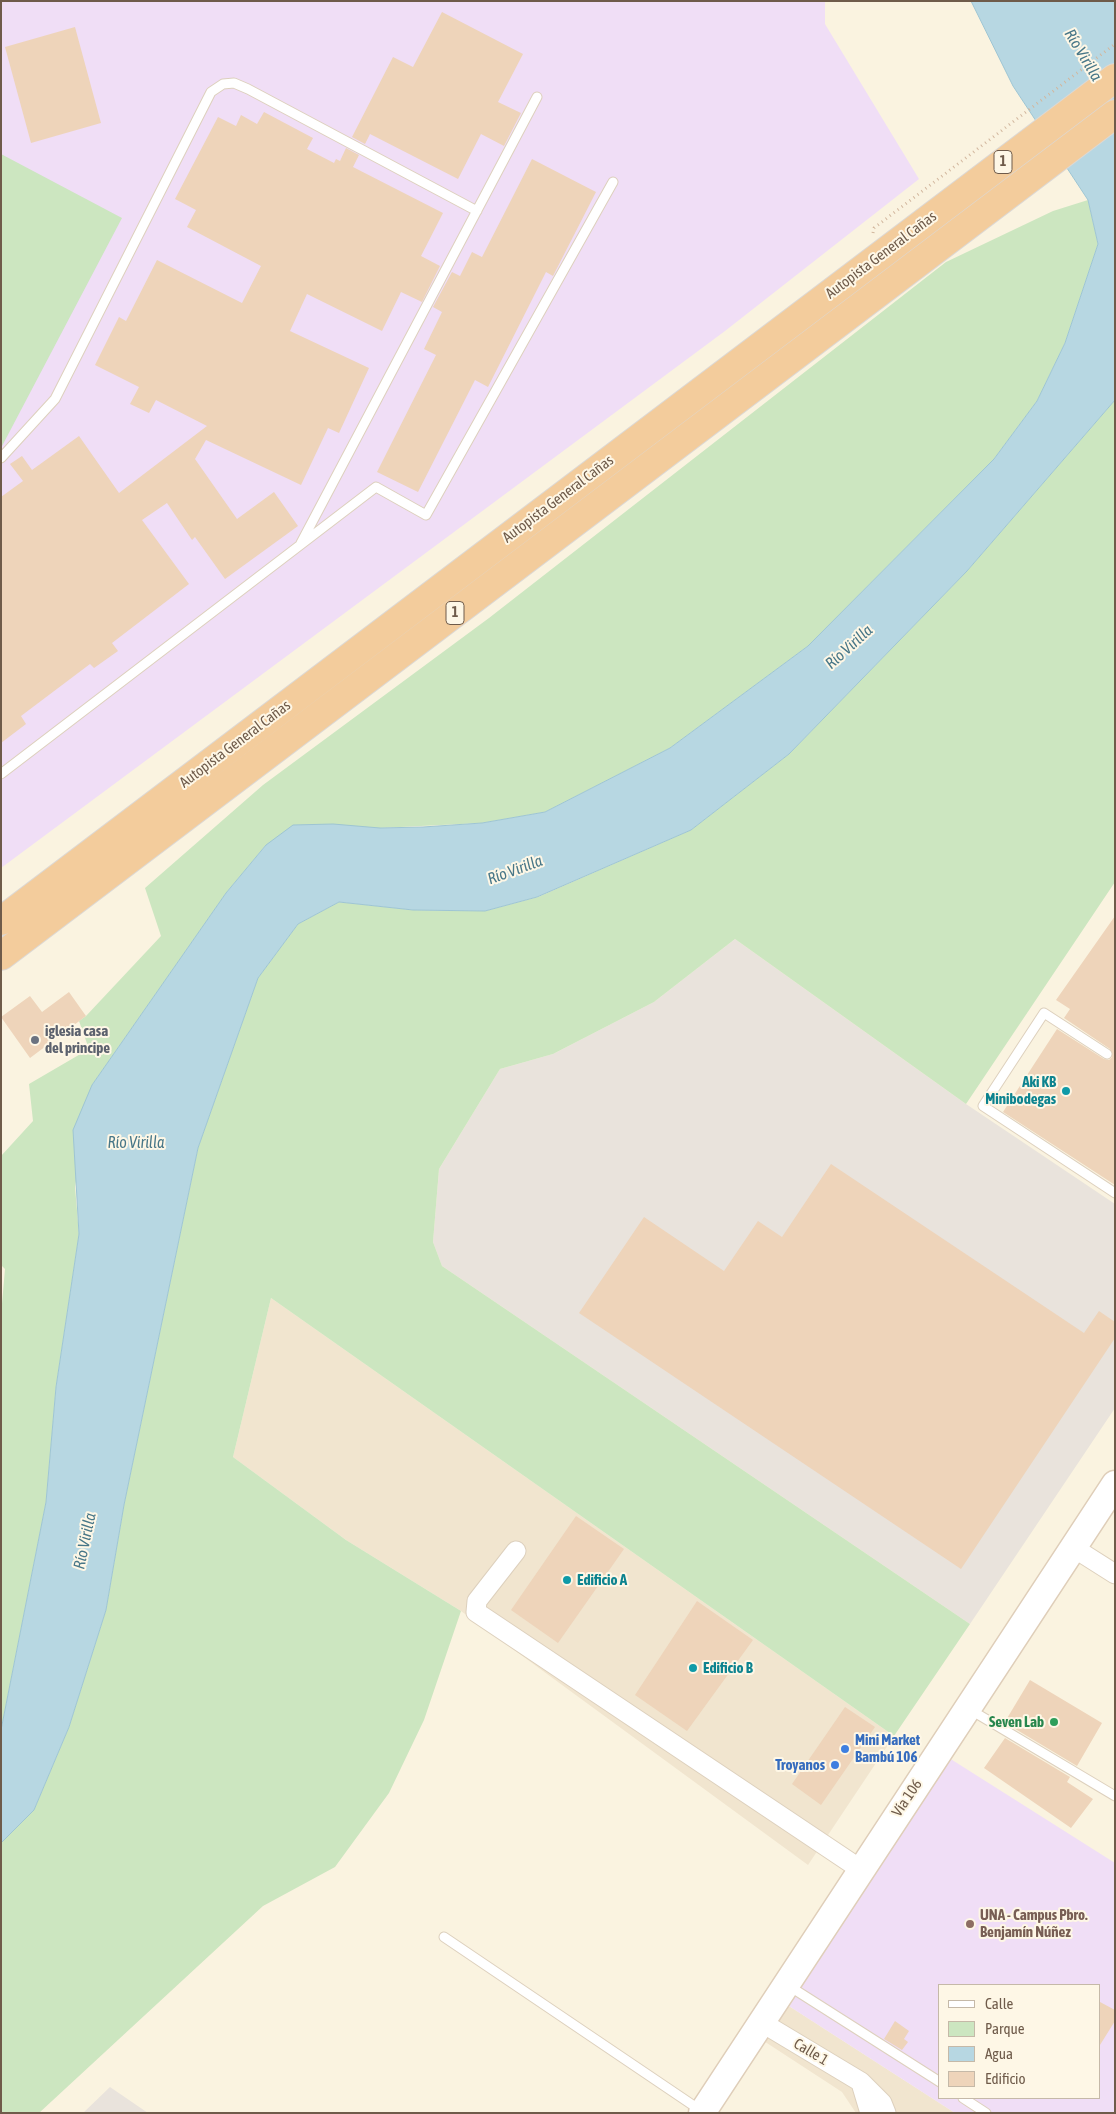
<!DOCTYPE html>
<html>
<head>
<meta charset="utf-8">
<style>
  body { margin:0 }
  #map { position:relative; width:1116px; height:2114px; overflow:hidden; background:#faf3e0; font-family:"Asap Condensed",sans-serif }
  canvas { display:block }
  .frame { position:absolute; inset:0; border:2px solid #6f5b4a; pointer-events:none }
  .legend { position:absolute; left:938px; top:1984px; width:162px; height:115px; box-sizing:border-box; background:#fef7e6; border:1px solid #c5b9a8; margin:0; padding:6px 9px; list-style:none; font-size:15px; color:#6f5b4a }
  .legend li { display:flex; align-items:center; gap:10px; height:25px }
  .legend b { width:25px; border:1px solid #c5b9a8 }
</style>
</head>
<body>
<div id="map">
<canvas width="1116" height="2114"></canvas>
<div class="frame"></div>
<ul class="legend">
<li><b style="height:6px;background:#fff"></b>Calle</li>
<li><b style="height:14px;background:#cce6c0"></b>Parque</li>
<li><b style="height:14px;background:#b7d7e2"></b>Agua</li>
<li><b style="height:14px;background:#eed4ba"></b>Edificio</li>
</ul>
</div>
<script>
const g = document.querySelector('canvas').getContext('2d');
g.lineJoin = 'round';
function paint(path, color) { g.fillStyle = color; g.fill(path, 'evenodd'); }
const poly = rows => new Path2D(rows.map(r => 'M' + r).join(''));
function strokePath(path, color, width, dash) { g.strokeStyle = color; g.lineWidth = width; g.lineCap = dash ? 'butt' : 'round'; g.setLineDash(dash || []); g.stroke(path); }
function label(font, color, halo, rows, align = 'center') {
  g.font = font + ' "Asap Condensed",sans-serif'; g.lineWidth = 4; g.setLineDash([]); g.textBaseline = 'middle'; g.strokeStyle = halo; g.fillStyle = color; for (const [text, x, y, turn = 0] of rows) {
    g.save(); g.translate(x, y); g.rotate((+turn || 0) * Math.PI / 180); g.textAlign = isNaN(turn) ? turn : align; if (halo) g.strokeText(text, 0, 0); g.fillText(text, 0, 0); g.restore();
  }
}
paint(poly([
  [271,1298,894,1736,808,1865,461,1611,346,1540,233,1457],
  [778,1999,955,2113,856,2113,842,2092,753,2034]
]), '#f1e5cf');
paint(poly([
  [735,939,966,1104,1115,1204,1115,1408,970,1624,442,1266,433,1242,439,1169,500,1069,553,1054,654,1002],
  [110,2087,148,2113,83,2113]
]), '#e9e3dc');
paint(poly([
  [1,1,825,1,825,24,919,179,725,331,1,868],
  [938,1751,1115,1863,1115,2113,955,2113,778,1999],
  [940,1985,1100,1985,1100,2098,940,2098]
]), '#f0def6');
paint(poly([
  [1,154,122,218,1,448],
  [1088,200,1098,244,1065,343,1037,401,994,459,808,646,670,748,545,812,482,823,380,828,266,845,226,893,92,1085,75,1187,79,1234,56,1387,46,1502,1,1730,1,1315,5,1269,1,1265,1,1156,33,1121,29,1084,89,1049,79,1021,86,1016,161,936,145,888,263,785,489,618,946,262,1053,211],
  [1115,400,1115,882,966,1104,735,939,654,1002,553,1054,500,1069,439,1169,433,1242,442,1266,970,1624,894,1736,271,1298,233,1457,346,1540,461,1611,424,1720,389,1793,335,1867,263,1906,39,2113,1,2113,1,1843,34,1810,69,1727,106,1610,124,1505,198,1148,258,978,298,924,339,902,413,910,485,911,538,897,691,830,789,754,967,571]
]), '#cce6c0');
const water = poly([
  [971,1,1115,1,1115,400,967,571,789,754,691,830,537,897,485,911,413,910,339,902,298,924,258,978,198,1148,124,1505,106,1610,69,1727,34,1810,1,1843,1,1730,46,1502,56,1387,79,1234,73,1130,92,1085,226,893,266,845,293,825,333,824,380,828,423,827,482,823,545,812,670,748,808,646,994,459,1037,401,1065,343,1098,244,1088,200,1013,86,971,1]
]);
paint(water, '#b7d7e2');
strokePath(water, '#9ec5d3', 1);
paint(poly([
  [442,12,523,54,498,102,521,113,504,146,481,134,458,179,370,134,365,144,352,137,393,57,413,67],
  [75,27,101,123,31,143,5,47],
  [264,112,313,138,307,149,334,163,336,159,340,161,346,148,359,155,353,167,443,213,421,256,440,266,422,302,401,292,382,331,307,294,290,331,369,368,339,433,328,428,301,485,206,440,195,459,237,519,274,492,298,526,225,579,195,537,192,540,167,503,142,520,189,584,112,643,118,651,94,668,90,664,21,716,26,724,1,743,1,497,23,481,10,464,22,456,32,470,79,436,119,493,207,426,156,400,149,413,130,404,139,387,95,365,119,317,126,321,157,260,242,303,261,266,187,227,196,210,175,199,218,117,236,126,241,115,257,124],
  [532,159,596,192,553,276,546,272,488,387,475,380,418,492,377,472,436,355,424,349,442,312,433,307,452,272,460,276,472,252,482,257],
  [1115,916,1115,1185,1003,1112,1057,1029,1104,1059,1109,1060,1112,1057,1110,1049,1064,1018,1070,1009,1056,1000],
  [69,992,86,1016,30,1058,1,1017,30,996,42,1012],
  [831,1164,1084,1333,1099,1311,1115,1322,1115,1338,961,1569,579,1313,644,1217,724,1271,758,1221,782,1237],
  [576,1516,624,1549,558,1643,511,1610],
  [697,1601,753,1640,687,1731,635,1695],
  [1030,1680,1102,1723,1077,1766,1012,1727,1014,1725,1006,1720],
  [845,1707,875,1727,821,1805,792,1784],
  [1005,1738,1070,1777,1067,1782,1093,1799,1071,1828,984,1768],
  [1100,2002,1115,2010,1115,2021,1100,2045],
  [895,2021,909,2031,904,2039,908,2042,902,2050,884,2039]
]), '#eed4ba');
const service = poly([
  [1,458,55,399,211,92,223,84,234,83,248,89,477,211],
  [301,543,537,97],
  [1,774,376,487,426,515,613,182],
  [1107,1054,1044,1013,983,1106,1115,1193],
  [969,1709,1115,1796],
  [444,1937,700,2110],
  [789,1986,940,2082],
  [963,2098,986,2113]
]);
const minor = poly([
  [1074,1548,1115,1574],
  [516,1551,477,1601,476,1612,860,1869],
  [761,2022,861,2082,882,2103,886,2113],
  [861,2083,870,2113]
]);
const secondary = poly([
  [702,2113,1115,1484]
]);
const trunk = poly([
  [1,921,1115,78],
  [1,956,1115,114]
]);
strokePath(service, '#ddd0bd', 11);
strokePath(minor, '#ddd0bd', 21);
strokePath(secondary, '#dfceb9', 29);
strokePath(trunk, '#dcd8d4', 30);
strokePath(poly([
  [873,233,874,228,1115,44]
]), '#d2b79e', 3, [1, 4]);
strokePath(service, '#fff', 9);
strokePath(minor, '#fff', 19);
strokePath(secondary, '#fff', 26);
strokePath(trunk, '#f3cc9c', 28);
for (const [x, y, r, color] of [
  [35,1040,5,"#6b7280"],
  [1066,1091,5,"#0f9aa8"],
  [567,1580,5,"#0f9aa8"],
  [693,1668,5,"#0f9aa8"],
  [1054,1722,5,"#2e9e5b"],
  [845,1749,5,"#3f7fe0"],
  [835,1765,5,"#3f7fe0"],
  [970,1924,5,"#8d6e63"]
]) { const dot = new Path2D(); dot.arc(x, y, r, 0, 2 * Math.PI); g.fillStyle = color; g.fill(dot); strokePath(dot, '#fef7e6', 2); }
for (const [x, y, w] of [
  [1003,162,18],
  [455,613,18]
]) { const box = new Path2D(); box.roundRect(x - w / 2, y - 11.5, w, 23, 4); g.fillStyle = '#fef7e6'; g.fill(box); strokePath(box, '#6f5b4a', 1); }
label('bold 14px', '#6f5b4a', null, [
  ["1",1003,162],
  ["1",455,613]
]);
label('15px', '#6f5b4a', '#fef7e6', [
  ["Autopista General Cañas",881,255,-37],
  ["Autopista General Cañas",558,499,-37],
  ["Autopista General Cañas",235,744,-37],
  ["Vía 106",907,1798,-56],
  ["Calle 1",811,2052,31]
]);
label('bold 15px', '#5b616d', '#fef7e6', [
  ["iglesia casa",45,1031],
  ["del principe",45,1048]
], 'left');
label('bold 15px', '#0d838f', '#fef7e6', [
  ["Aki KB",1056,1082,"right"],
  ["Minibodegas",1056,1099,"right"],
  ["Edificio A",577,1580],
  ["Edificio B",703,1668]
], 'left');
label('bold 15px', '#27864d', '#fef7e6', [
  ["Seven Lab",1044,1722]
], 'right');
label('bold 15px', '#366cbe', '#fef7e6', [
  ["Mini Market",855,1740],
  ["Bambú 106",855,1757],
  ["Troyanos",825,1765,"right"]
], 'left');
label('bold 15px', '#785e54', '#fef7e6', [
  ["UNA - Campus Pbro.",980,1915],
  ["Benjamín Núñez",980,1932]
], 'left');
label('italic 16px', '#487788', '#fef7e6', [
  ["Río Virilla",1083,55,59],
  ["Río Virilla",849,647,-42],
  ["Río Virilla",515,870,-20],
  ["Río Virilla",136,1143],
  ["Río Virilla",85,1541,-78]
]);
</script>
</body>
</html>
